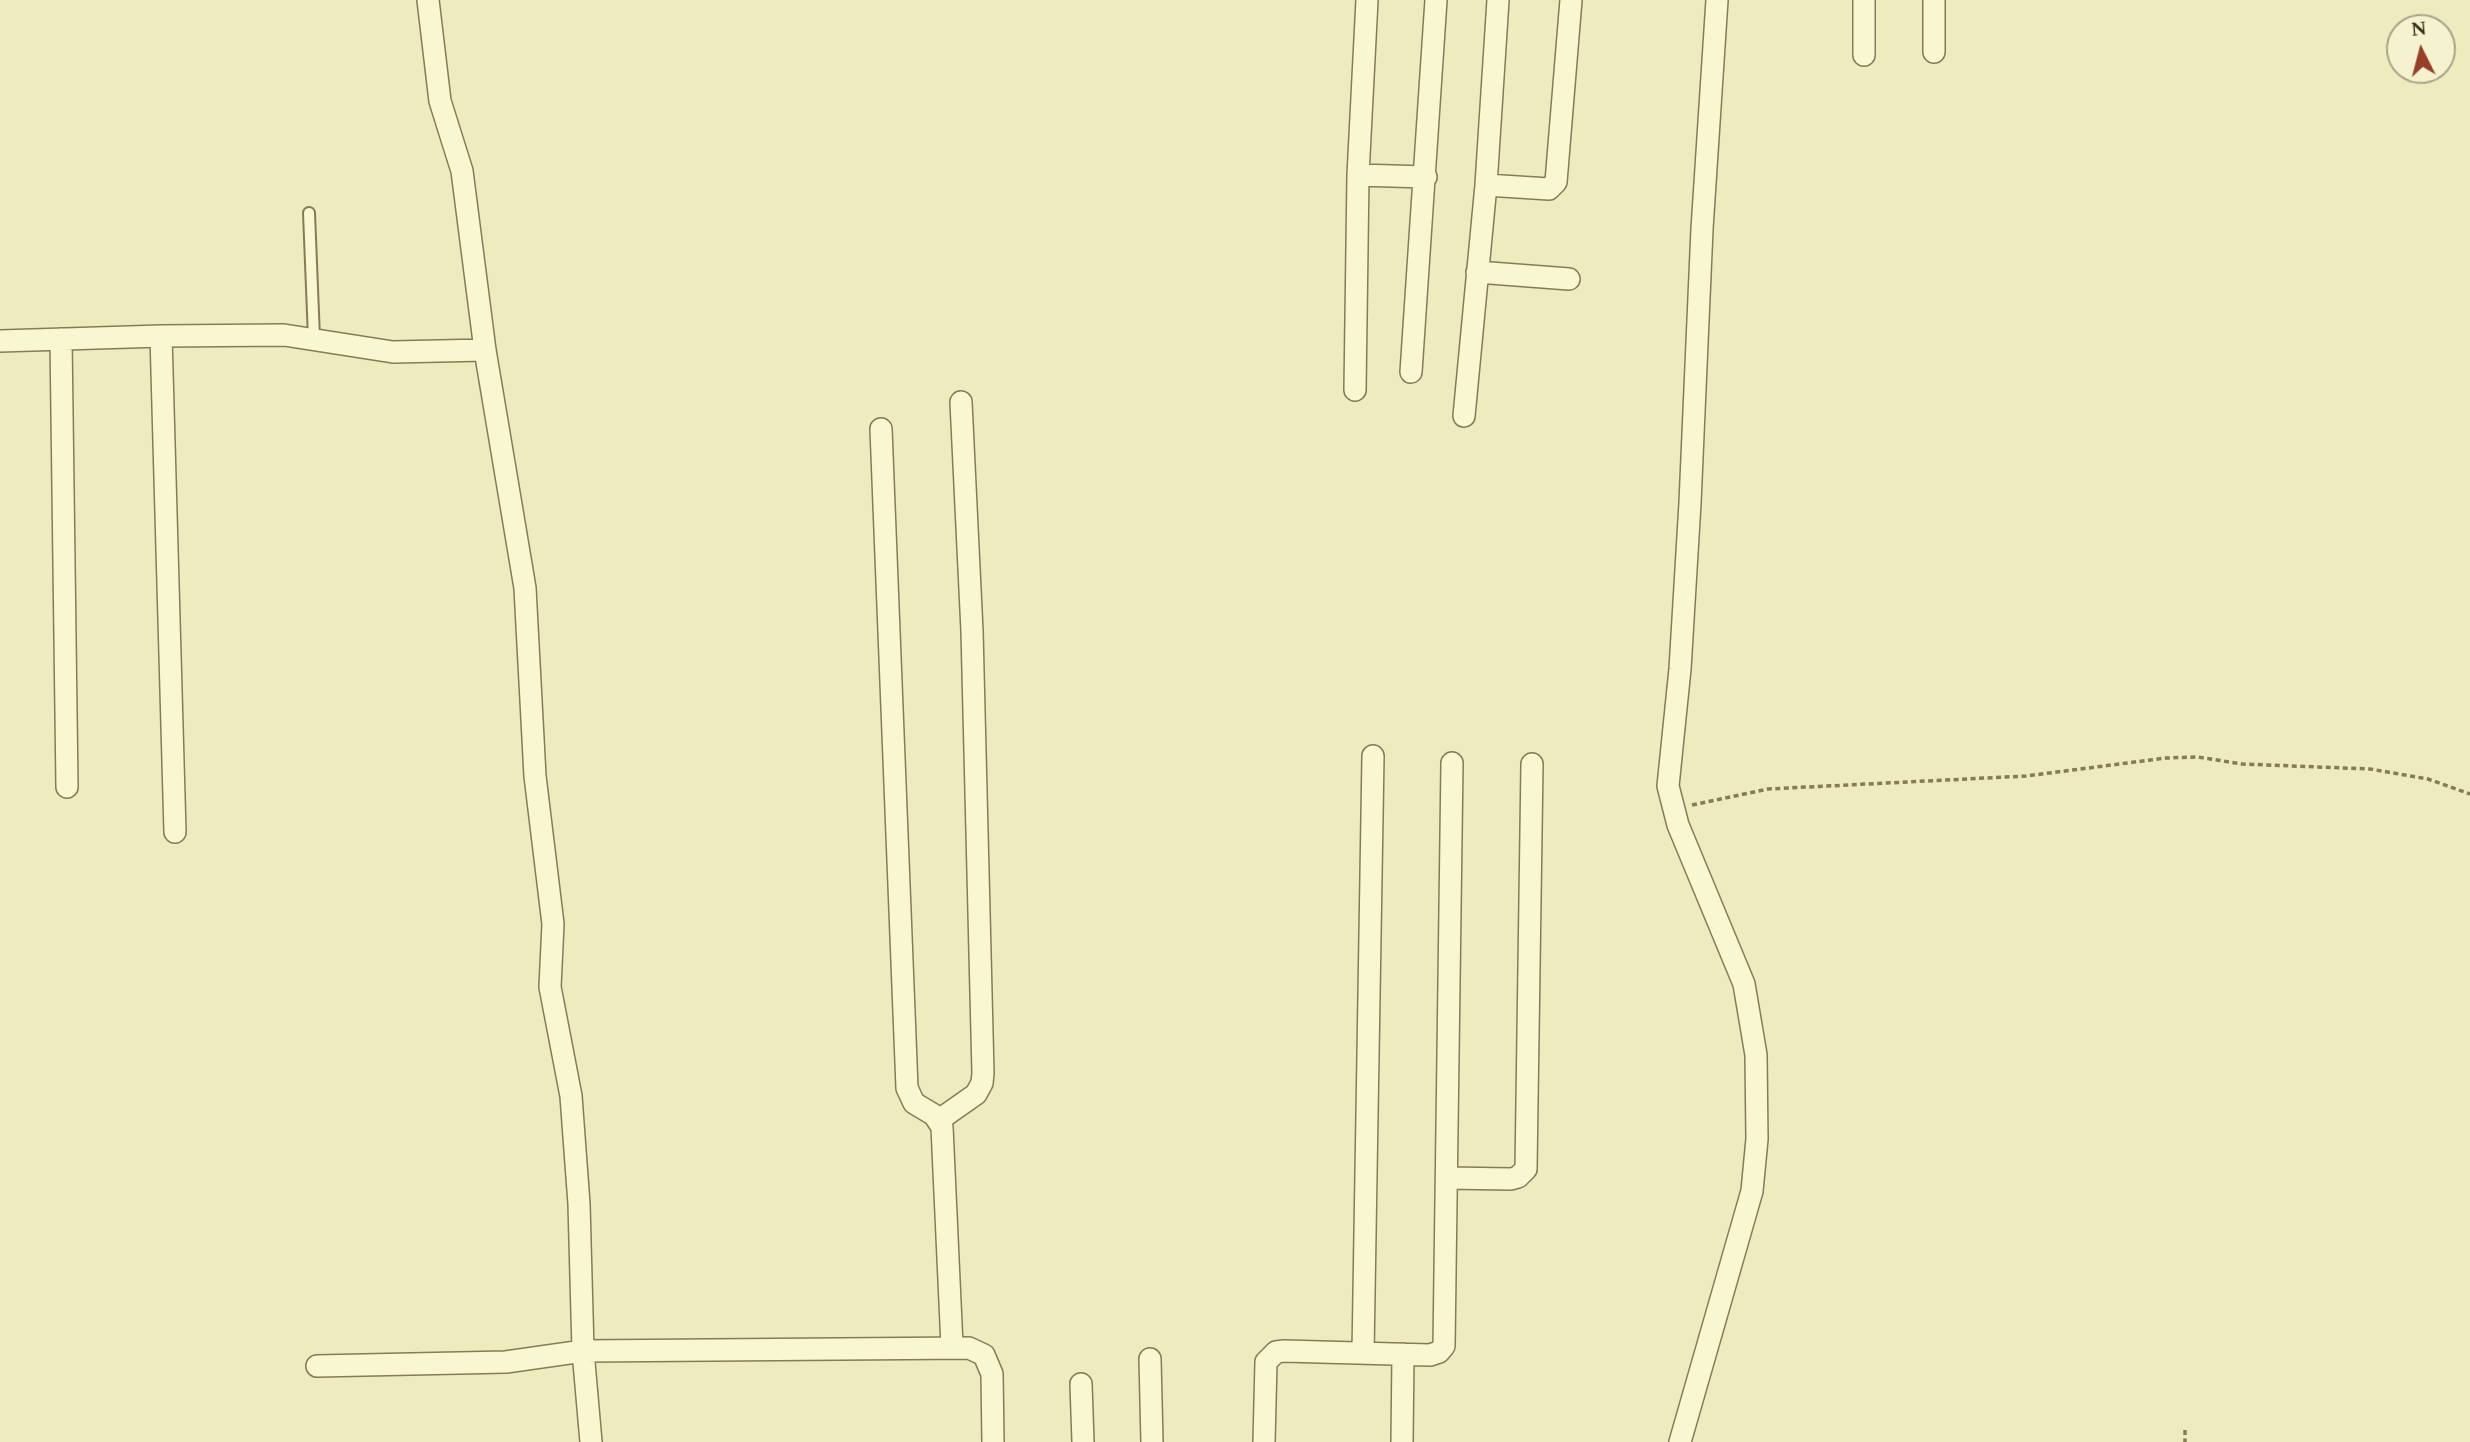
<!DOCTYPE html>
<html>
<head>
<meta charset="utf-8">
<style>
  body { margin:0 }
  #map { position:relative; width:2470px; height:1442px; overflow:hidden; background:#eeebbf; font-family:Spectral,serif }
  canvas { display:block }
  .north { position:absolute; left:2386px; top:14px; width:70px; height:70px; box-sizing:border-box; background:#f5f3cf; border:2px solid #a9a487; border-radius:50%; rotate:354deg; font-size:19px; font-weight:700; line-height:28px; text-align:center; color:#362e1c }
  .north::after { content:''; display:block; margin:auto; width:24px; height:32px; background:#954027; clip-path:polygon(50% 0,100% 100%,50% 72%,0 100%) }
</style>
</head>
<body>
<div id="map">
<canvas width="2470" height="1442"></canvas>
<div class="north">N</div>
</div>
<script>
const g = document.querySelector('canvas').getContext('2d');
g.lineJoin = 'round';
const poly = rows => new Path2D(rows.map(r => 'M' + r).join(''));
function strokePath(path, color, width, dash) { g.strokeStyle = color; g.lineWidth = width; g.lineCap = dash ? 'butt' : 'round'; g.setLineDash(dash || []); g.stroke(path); }
const lane = poly([
  [309,213,314,338]
]);
const street = poly([
  [428,0,440,101,462,171,485,350,525,588,535,776,553,924,550,987,571,1096,579,1204,583,1351,591,1442],
  [1864,0,1864,55],
  [1934,0,1934,52],
  [1358,175,1426,177],
  [1486,185,1549,189,1556,182,1571,0],
  [1477,272,1569,279],
  [161,336,175,832],
  [61,339,67,787],
  [0,341,161,336,284,335,393,352,485,350],
  [1411,372,1436,0],
  [1355,390,1358,175,1367,0],
  [1464,416,1486,185,1498,0],
  [881,429,907,1088,914,1103,934,1115,942,1127,952,1346],
  [939,1120,976,1094,982,1083,983,1073,972,631,961,402],
  [1447,1178,1511,1179,1518,1177,1526,1169,1532,764],
  [1363,1353,1373,756],
  [1150,1359,1152,1442],
  [317,1366,506,1362,583,1351,969,1348,984,1355,992,1374,993,1442],
  [1081,1384,1083,1442],
  [1264,1442,1266,1362,1276,1352,1284,1351,1430,1355,1439,1352,1444,1346,1452,763],
  [1402,1442,1403,1354],
  [1680,1442,1752,1191,1757,1139,1756,1055,1744,984,1678,825,1668,786,1680,669,1690,503,1702,229,1717,0]
]);
strokePath(lane, '#867b57', 14);
strokePath(street, '#867b57', 24);
strokePath(poly([
  [1692,805,1768,789,2026,776,2166,758,2198,757,2242,764,2370,769,2428,779,2470,794],
  [2185,1430,2185,1442]
]), '#867b57', 3.5, [5, 3.5]);
strokePath(lane, '#f9f6d2', 10);
strokePath(street, '#f9f6d2', 21);
</script>
</body>
</html>
